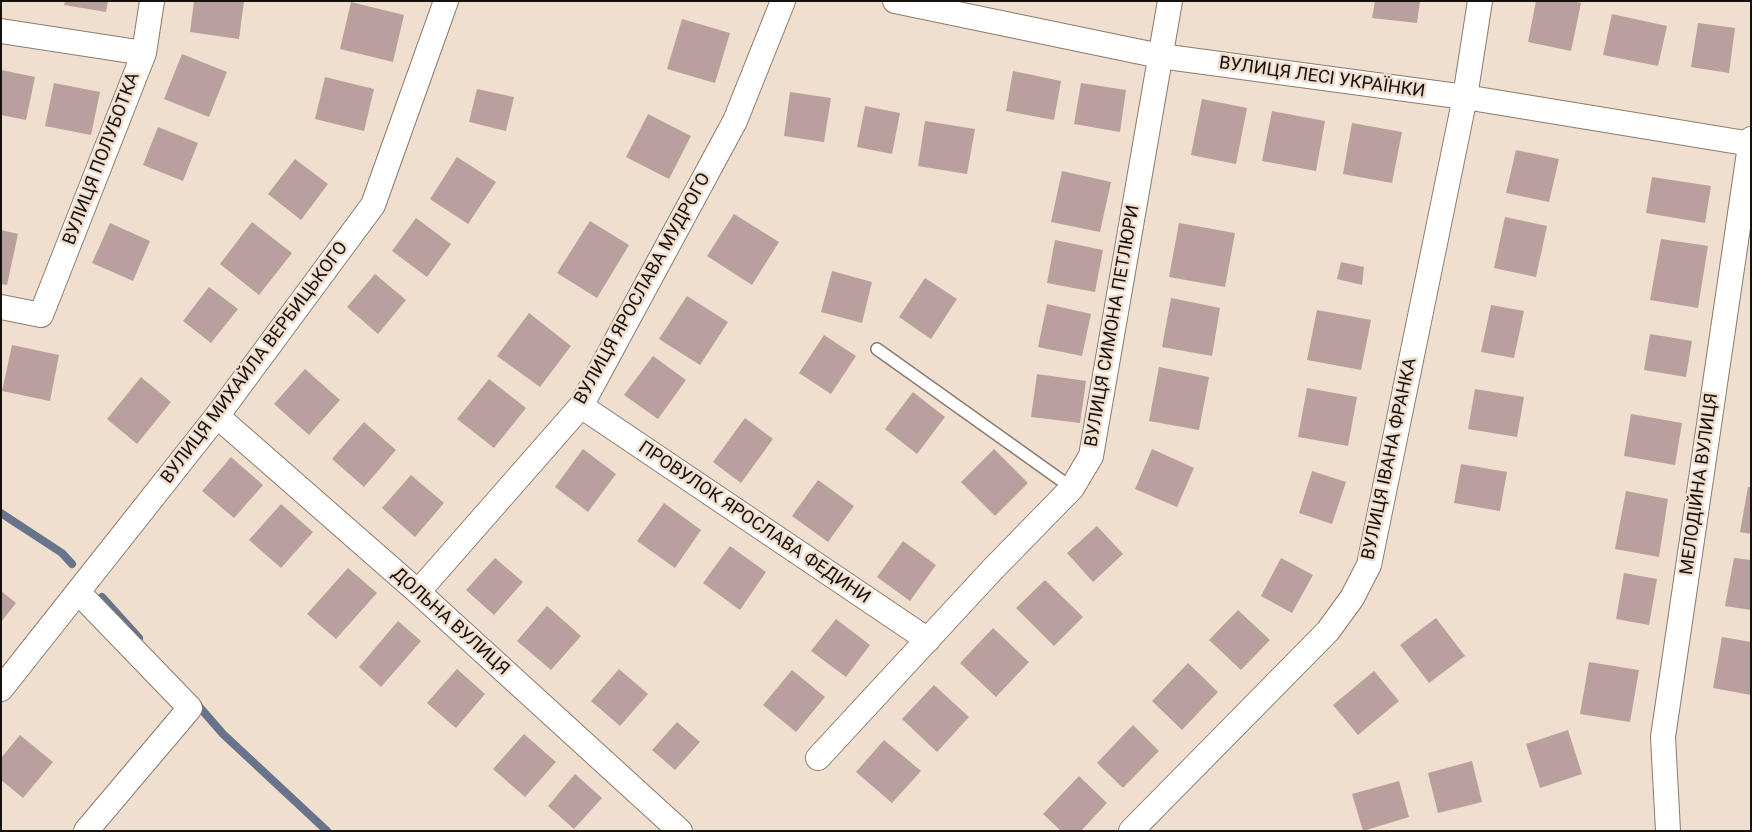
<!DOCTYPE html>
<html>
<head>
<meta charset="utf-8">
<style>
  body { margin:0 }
  #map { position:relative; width:1752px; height:832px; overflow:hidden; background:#f0dece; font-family:Roboto,sans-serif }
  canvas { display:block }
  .frame { position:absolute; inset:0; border:2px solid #17110b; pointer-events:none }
</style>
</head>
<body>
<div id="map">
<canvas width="1752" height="832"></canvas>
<div class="frame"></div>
</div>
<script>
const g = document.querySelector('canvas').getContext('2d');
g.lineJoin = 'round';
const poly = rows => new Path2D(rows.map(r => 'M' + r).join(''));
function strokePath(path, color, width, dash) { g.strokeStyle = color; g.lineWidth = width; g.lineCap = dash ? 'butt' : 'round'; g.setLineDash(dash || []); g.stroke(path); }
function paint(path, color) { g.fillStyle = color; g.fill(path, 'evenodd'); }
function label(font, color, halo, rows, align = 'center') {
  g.font = font + ' Roboto,sans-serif'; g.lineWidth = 5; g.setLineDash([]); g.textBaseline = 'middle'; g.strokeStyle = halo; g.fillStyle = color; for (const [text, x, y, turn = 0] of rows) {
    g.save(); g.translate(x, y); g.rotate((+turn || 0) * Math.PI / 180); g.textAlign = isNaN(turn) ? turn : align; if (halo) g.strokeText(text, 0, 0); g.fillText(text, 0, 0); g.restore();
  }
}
strokePath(poly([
  [1,513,62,553,72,564],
  [102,597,139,638],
  [196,703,223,734,327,831]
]), '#67748c', 8);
paint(poly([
  [65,1,108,1,106,12,64,5],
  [194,1,244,1,239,39,190,32],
  [1375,1,1420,1,1417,23,1372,18],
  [1536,1,1574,1,1581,3,1571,51,1528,42],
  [351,2,404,15,393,62,340,49],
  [1612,14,1667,26,1658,66,1603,55],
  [682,19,730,33,715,83,667,69],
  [1698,23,1735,28,1729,73,1691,67],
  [182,54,227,72,209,117,164,99],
  [1,70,35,77,26,120,1,115],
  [1013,71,1061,81,1054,120,1006,111],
  [325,77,374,89,364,131,315,119],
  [54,83,100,92,91,135,45,126],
  [1081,83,1126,90,1120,132,1074,124],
  [477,89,514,97,506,131,469,122],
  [790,92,831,98,824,142,784,136],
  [1202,99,1247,108,1236,164,1191,155],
  [865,106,900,113,892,154,857,147],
  [1272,111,1325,121,1316,171,1262,161],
  [648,114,691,136,669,179,626,157],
  [925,121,975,129,967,174,918,166],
  [1352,123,1402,132,1392,183,1343,174],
  [158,127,198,143,183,181,143,165],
  [1516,150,1559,159,1549,202,1506,193],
  [457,157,496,182,468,224,430,199],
  [295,159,328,184,301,220,268,194],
  [1062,171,1111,182,1100,232,1051,222],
  [1652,177,1711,186,1705,223,1646,213],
  [734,214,779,242,752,285,707,256],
  [1505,217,1547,226,1536,277,1494,268],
  [416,218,451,244,427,277,392,251],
  [590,221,629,245,597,298,557,273],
  [252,222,292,253,259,295,220,264],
  [110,223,150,241,133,281,92,263],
  [1179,223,1235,233,1225,287,1169,277],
  [1,230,18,234,7,285,1,284],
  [1661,239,1708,246,1698,308,1650,300],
  [1055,240,1103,250,1095,292,1047,283],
  [1341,262,1364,267,1362,285,1337,279],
  [832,271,872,282,862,323,821,312],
  [375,274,406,300,378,334,347,307],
  [925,278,957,299,931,339,899,317],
  [209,287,238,309,211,343,183,321],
  [687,296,728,322,700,365,659,339],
  [1171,298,1220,308,1212,356,1162,347],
  [1047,304,1091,314,1082,356,1038,347],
  [1491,305,1524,311,1514,358,1481,352],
  [1317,310,1371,320,1361,370,1307,360],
  [529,313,571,346,540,387,497,356],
  [1650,334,1692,341,1686,377,1644,370],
  [824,335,856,356,831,394,799,373],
  [12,345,59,355,50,401,2,391],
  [653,356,686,380,658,419,624,395],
  [1159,367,1209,377,1199,430,1149,421],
  [305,369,340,400,309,435,274,404],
  [1037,374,1086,381,1080,423,1031,417],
  [141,377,171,402,137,444,107,419],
  [489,379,526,408,494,448,457,419],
  [1307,388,1357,397,1348,446,1298,437],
  [1475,389,1524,397,1517,437,1468,429],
  [913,392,945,417,917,454,885,429],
  [1631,414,1682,423,1675,465,1624,456],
  [745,418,773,439,741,483,713,462],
  [364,422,396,450,364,487,332,459],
  [583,449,616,474,588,512,555,487],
  [994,449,1028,483,995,516,961,482],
  [1152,449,1194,468,1177,507,1135,489],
  [231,457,263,485,234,518,202,491],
  [1461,464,1507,472,1500,511,1454,503],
  [1312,471,1346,482,1332,524,1299,513],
  [411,475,444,503,415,537,382,508],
  [818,480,854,506,828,542,792,516],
  [1748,487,1751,487,1751,534,1740,532],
  [1626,491,1668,499,1659,557,1615,549],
  [664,503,701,530,675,568,637,541],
  [281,504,313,532,281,568,249,540],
  [1097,526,1123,554,1093,582,1067,553],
  [903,541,936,565,910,601,877,577],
  [730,546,766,572,740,610,703,583],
  [495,558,523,582,494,615,466,590],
  [1281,558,1313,575,1292,613,1261,596],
  [1734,558,1751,560,1751,610,1725,606],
  [348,568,377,593,336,639,307,614],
  [1624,573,1657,579,1649,625,1616,619],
  [1045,580,1083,617,1054,646,1016,608],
  [1,591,16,603,1,622],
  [547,606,581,636,551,670,517,641],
  [1238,610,1270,640,1241,670,1209,640],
  [1436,618,1465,656,1429,683,1400,645],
  [836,619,870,645,846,677,811,651],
  [398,621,421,641,381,687,359,667],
  [993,628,1029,662,996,697,960,663],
  [1722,637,1751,642,1751,695,1713,688],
  [1589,662,1639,670,1630,722,1580,714],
  [1188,663,1218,692,1182,730,1152,701],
  [457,669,485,694,456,728,427,703],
  [619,669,648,694,620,726,591,701],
  [792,670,825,697,796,732,763,705],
  [1374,671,1399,701,1358,735,1333,705],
  [934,685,969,717,937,752,902,719],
  [677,722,700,742,675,770,652,750],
  [1133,725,1159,751,1123,788,1097,763],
  [1568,730,1582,774,1540,788,1526,744],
  [524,734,556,762,525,797,493,769],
  [20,735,53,762,23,798,1,780,1,758],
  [884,740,921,771,892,803,856,772],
  [1472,761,1482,802,1438,813,1428,773],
  [575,774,602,798,574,829,548,806],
  [1079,776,1107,803,1081,831,1061,831,1043,814],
  [1399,781,1409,817,1363,831,1352,794]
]), '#b9a09e');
const lane = poly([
  [877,349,1072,488]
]);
const street = poly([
  [895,1,1160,56,1465,97,1751,144],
  [1,31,144,53],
  [1,307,41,315,144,53,152,1],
  [581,406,928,640],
  [217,416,418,592,680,831],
  [78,592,190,708,86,831],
  [418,592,581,406,735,121,783,1],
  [1,689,217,416,373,205,446,1],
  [818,758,992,570,1072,488,1091,456,1170,1],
  [1131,831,1328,631,1352,598,1369,565,1465,97,1480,1],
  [1668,831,1663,737,1751,139]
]);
strokePath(lane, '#8b7b6c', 14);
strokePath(street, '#8b7b6c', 26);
strokePath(lane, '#fff', 11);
strokePath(street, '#fff', 24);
label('18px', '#17110b', '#f0dece', [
  ["ВУЛИЦЯ ЛЕСІ УКРАЇНКИ",1322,78,8],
  ["ВУЛИЦЯ ПОЛУБОТКА",102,159,-69],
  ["ВУЛИЦЯ ЯРОСЛАВА МУДРОГО",643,289,-61],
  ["ВУЛИЦЯ СИМОНА ПЕТЛЮРИ",1113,326,-80],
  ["ВУЛИЦЯ МИХАЙЛА ВЕРБИЦЬКОГО",255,363,-53],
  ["ВУЛИЦЯ ІВАНА ФРАНКА",1390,459,-78],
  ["МЕЛОДІЙНА ВУЛИЦЯ",1700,484,-82],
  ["ПРОВУЛОК ЯРОСЛАВА ФЕДИНИ",754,523,34],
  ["ДОЛЬНА ВУЛИЦЯ",450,622,42]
]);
</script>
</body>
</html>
